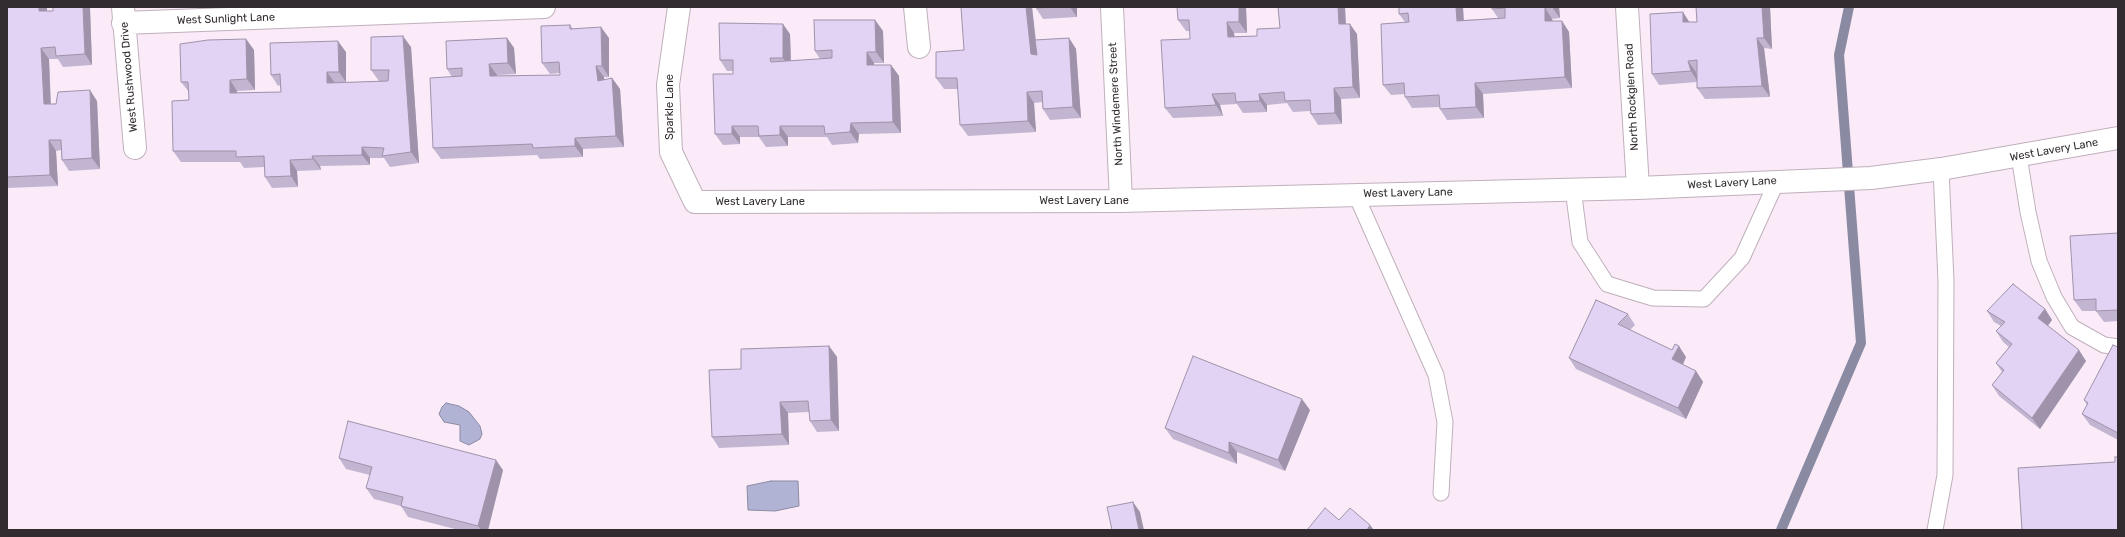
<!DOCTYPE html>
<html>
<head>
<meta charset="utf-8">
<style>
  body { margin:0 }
  #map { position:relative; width:2125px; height:537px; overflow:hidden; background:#fbebf8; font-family:Rubik,sans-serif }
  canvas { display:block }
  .frame { position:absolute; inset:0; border:8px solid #322c31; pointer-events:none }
</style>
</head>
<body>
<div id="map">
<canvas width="2125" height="537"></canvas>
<div class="frame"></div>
</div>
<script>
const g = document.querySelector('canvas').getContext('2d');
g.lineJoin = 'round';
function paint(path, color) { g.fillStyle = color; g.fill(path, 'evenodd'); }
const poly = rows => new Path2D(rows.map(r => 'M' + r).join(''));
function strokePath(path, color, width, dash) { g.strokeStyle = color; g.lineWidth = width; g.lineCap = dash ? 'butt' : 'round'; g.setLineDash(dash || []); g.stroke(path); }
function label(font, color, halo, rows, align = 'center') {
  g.font = font + ' Rubik,sans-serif'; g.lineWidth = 3; g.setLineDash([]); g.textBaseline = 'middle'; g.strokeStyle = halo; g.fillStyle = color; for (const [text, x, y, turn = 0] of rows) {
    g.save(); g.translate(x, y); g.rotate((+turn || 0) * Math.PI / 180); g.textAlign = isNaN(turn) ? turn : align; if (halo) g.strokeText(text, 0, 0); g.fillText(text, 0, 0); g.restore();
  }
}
const water = poly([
  [446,403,459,406,469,412,480,426,482,434,480,439,469,445,460,441,460,425,444,422,439,414,442,407,446,403],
  [771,481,798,481,799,506,775,511,748,510,747,486,771,481]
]);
paint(water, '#b1b3d4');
strokePath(water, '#8b8aa3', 1);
strokePath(poly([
  [1781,530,1861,343,1839,55,1849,7]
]), '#8b8aa3', 10);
const service = poly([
  [2019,156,2028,212,2039,261,2054,297,2072,327,2104,345,2118,347],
  [1573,189,1580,242,1607,284,1653,298,1704,299,1742,258,1777,181],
  [1356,195,1436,375,1445,422,1441,493],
  [1935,530,1945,475,1946,281,1941,169]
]);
const minor = poly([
  [123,7,135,148],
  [679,7,668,85,671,152,695,202,1121,201,1638,188,1871,178,1941,169,2118,138],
  [915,7,919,47],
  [1112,7,1121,201],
  [1627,7,1638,188],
  [123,23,544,7]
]);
strokePath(service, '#bfb0bc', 17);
strokePath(minor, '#bfb0bc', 24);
strokePath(service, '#fff', 15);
strokePath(minor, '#fff', 22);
paint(poly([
  [7,7,47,7,47,11,53,11,53,7,90,7,90,8,92,65,63,67,58,59,49,59,51,104,97,101,100,169,69,171,62,160,61,150,56,151,58,186,7,188],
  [1032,7,1036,40,1069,38,1076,49,1081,118,1050,120,1043,109,1042,102,1034,103,1036,132,968,136,960,125,958,89,944,89,936,78,964,50],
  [1035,7,1077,7,1077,17,1043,19,1036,8],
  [1246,7,1247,33,1234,33,1235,37,1257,36,1280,28,1278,7,1345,7,1346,24,1357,34,1360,98,1341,99,1342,124,1318,125,1311,114,1310,111,1293,112,1287,103,1267,105,1267,112,1243,113,1237,104,1220,105,1223,116,1173,118,1165,108,1190,39,1190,31,1186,31,1178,20],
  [1399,7,1463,7,1464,20,1498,18,1492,9,1492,7,1559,7,1560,18,1552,19,1553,21,1562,21,1569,32,1572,88,1483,94,1484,118,1447,120,1440,109,1440,107,1412,108,1405,97,1405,94,1391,95,1383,85,1405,22,1399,14],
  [1696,7,1770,7,1772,49,1764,48,1770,97,1705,99,1697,88,1697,82,1659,85,1652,74,1690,22,1697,22],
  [875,20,883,31,884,63,874,63,874,65,891,65,899,76,901,133,859,134,858,143,832,145,827,137,788,137,788,146,766,147,759,137,740,137,740,144,723,145,715,134,733,74,733,71,727,71,720,60,790,34,791,61,820,59,815,51],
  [570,25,573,29,609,38,609,77,604,77,604,80,612,78,620,89,624,147,583,149,583,157,540,159,537,155,441,159,433,148,452,77,447,69,507,38,514,48,516,74,497,75,497,76,560,75,560,73,550,74,542,63],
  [246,39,254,50,255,90,237,91,237,93,281,92,280,85,278,86,271,75,346,52,346,82,335,83,379,81,371,70,411,47,419,163,390,167,384,158,370,158,370,165,320,166,321,170,297,171,298,187,272,188,265,177,264,167,244,168,240,162,181,162,173,151,189,100,189,92,181,82],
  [2118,233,2118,321,2104,322,2096,311,2082,311,2074,300],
  [2045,309,2052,320,2048,326,2086,361,2040,429,1999,396,1992,385,2002,372,1996,363,2009,347,2003,342,1996,331,2001,326,1994,322,1987,311],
  [1628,314,1635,325,1630,330,1686,357,1683,365,1696,371,1703,382,1686,419,1576,369,1569,358],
  [829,346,837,357,839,431,817,432,810,421,809,412,788,413,789,445,719,448,712,437,741,369],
  [2118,347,2118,440,2090,425,2082,414,2087,405,2084,400],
  [1310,410,1285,471,1237,452,1237,464,1173,439,1165,428],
  [339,458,503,470,488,530,459,530,408,517,401,506,374,499,366,488,370,475,346,469]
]), '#c2b5d1');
paint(poly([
  [39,7,47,7,47,22,39,11],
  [83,7,90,7,90,8,92,65,85,54],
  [1026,7,1032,7,1038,65,1031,54],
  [1070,7,1077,7,1077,17],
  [1239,7,1246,7,1247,33,1239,22],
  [1338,7,1345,7,1346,35,1339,24],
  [1456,7,1463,7,1464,32,1457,21],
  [1552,7,1559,7,1560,18],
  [1762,7,1770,7,1772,49,1764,38],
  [1545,8,1552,19,1553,32,1545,21],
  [1683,12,1690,23,1683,22],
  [875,20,883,31,884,63,876,52],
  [1562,21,1569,32,1572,88,1565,77],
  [1227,22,1234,33,1235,48,1228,37],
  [783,24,790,34,791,69,783,58],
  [1350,24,1357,34,1360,98,1353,87],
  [601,27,609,38,609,77,602,66],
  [403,36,411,47,419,163,411,152],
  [507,38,514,48,516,74,508,63],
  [1069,38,1076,49,1081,118,1073,107],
  [1757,38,1764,48,1770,97,1762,86],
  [246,39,254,50,255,90,247,79],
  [338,41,346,52,346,82,339,72],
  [41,48,49,59,51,115,44,104],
  [867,52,874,63,875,76,867,65],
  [1688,61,1696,72,1698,82,1691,71],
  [489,64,497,75,497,87,490,76],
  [891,65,899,76,901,133,893,122],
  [596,66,604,77,606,91,598,81],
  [327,72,335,83,335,94,327,83],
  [612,78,620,89,624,147,616,136],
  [230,80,237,91,237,104,230,93],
  [1475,83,1483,94,1484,118,1476,107],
  [1334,88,1341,99,1342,124,1335,113],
  [90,90,97,101,100,169,92,158],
  [1027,92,1034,103,1036,132,1028,121],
  [1212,94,1220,105,1223,116,1216,105],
  [1259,94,1267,105,1267,112,1260,101],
  [851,123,859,134,858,143,850,132],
  [732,126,740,137,740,144,732,134],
  [780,126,788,137,788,146,780,135],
  [575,138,583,149,583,157,575,146],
  [49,140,56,151,58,186,50,175],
  [362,147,370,158,370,165,362,155],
  [312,156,320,166,321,170,313,159],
  [290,160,297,171,298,187,291,176],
  [2045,309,2052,320,2045,329,2038,318],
  [829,346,837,357,839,431,831,420],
  [1679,346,1686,357,1680,370,1672,359],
  [2079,350,2086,361,2040,429,2032,418],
  [1696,371,1703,382,1686,419,1678,408],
  [1302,399,1310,410,1285,471,1278,460],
  [780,402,788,413,789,445,782,434],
  [1229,442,1237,452,1237,464,1229,453],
  [496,460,503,470,488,530,481,530,478,526],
  [1133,502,1140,512,1144,530,1139,530],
  [1370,525,1374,530,1367,530]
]), '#9e93aa');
const building = poly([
  [7,7,39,7,39,11,53,11,53,7,83,7,85,54,56,56,55,47,41,48,44,104,56,104,58,92,90,90,92,158,62,160,61,140,49,140,50,175,7,177,7,7],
  [961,7,1026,7,1031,54,1037,55,1035,40,1069,38,1073,107,1043,109,1042,91,1027,92,1028,121,960,125,957,78,936,78,936,52,964,50,961,7],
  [1035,7,1058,7,1036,8,1035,7],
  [1177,7,1239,7,1239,22,1227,22,1228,37,1257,36,1257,29,1280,28,1278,7,1338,7,1339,24,1350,24,1353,87,1334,88,1335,113,1311,114,1310,100,1285,101,1284,92,1259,94,1260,101,1236,102,1235,93,1212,94,1216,105,1165,108,1161,40,1190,39,1189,20,1178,20,1177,7],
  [1399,7,1456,7,1457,21,1505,18,1505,8,1492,9,1492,7,1552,7,1545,8,1545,21,1562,21,1565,77,1475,83,1476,107,1440,109,1439,95,1405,97,1404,83,1383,85,1381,24,1409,22,1408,13,1399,14,1399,7],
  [1696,7,1762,7,1764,38,1757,38,1762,86,1697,88,1697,60,1688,61,1691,71,1652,74,1650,14,1683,12,1683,22,1697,22,1696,7],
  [814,20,875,20,876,52,867,52,867,65,891,65,893,122,851,123,850,132,825,134,824,126,780,126,780,135,759,136,758,126,732,126,732,134,715,134,713,74,733,74,733,60,720,60,719,23,783,24,783,58,770,58,771,62,832,58,832,50,815,51,814,20],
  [570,25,570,29,601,27,602,66,596,66,598,81,612,78,616,136,575,138,575,146,533,148,532,144,433,148,430,78,462,76,462,68,447,69,446,41,507,38,508,63,489,64,490,76,560,75,559,62,542,63,541,26,570,25],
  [403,36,411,152,382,156,384,148,362,147,362,155,312,156,313,159,290,160,291,176,265,177,264,156,236,157,236,151,173,151,172,101,189,100,188,82,181,82,180,44,208,40,246,39,247,79,230,80,230,93,281,92,280,74,271,75,270,43,338,41,339,72,327,72,327,83,388,81,389,70,371,70,371,37,403,36],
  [2118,233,2118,310,2096,311,2096,299,2074,300,2070,236,2118,233],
  [2013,284,2045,309,2038,318,2079,350,2032,418,1992,385,2004,370,1996,363,2012,344,1996,331,2005,322,1987,311,2013,284],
  [1596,300,1628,314,1618,324,1672,350,1675,344,1679,346,1672,359,1696,371,1678,408,1569,358,1596,300],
  [2113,345,2118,347,2118,433,2082,414,2088,403,2084,400,2113,345],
  [829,346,831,420,810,421,808,401,780,402,782,434,712,437,709,370,741,369,741,349,829,346],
  [1193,356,1302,399,1278,460,1229,442,1229,453,1165,428,1193,356],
  [348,421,496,460,478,526,401,506,403,497,366,488,372,467,339,458,348,421],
  [2115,457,2118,457,2118,530,2022,530,2018,468,2115,462,2115,457],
  [1133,502,1139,530,1112,530,1107,507,1133,502],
  [1325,508,1339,520,1350,508,1370,525,1367,530,1307,530,1325,508]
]);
paint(building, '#e2d2f3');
strokePath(building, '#9e93aa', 1);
label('11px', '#322c31', '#fff', [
  ["West Sunlight Lane",226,19,-2],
  ["West Rushwood Drive",129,77,-95],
  ["North Rockglen Road",1632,97,-93],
  ["North Windemere Street",1116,104,-93],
  ["Sparkle Lane",670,107,-90],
  ["West Lavery Lane",2054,150,-10],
  ["West Lavery Lane",1732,183,-3],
  ["West Lavery Lane",1408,193,-1],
  ["West Lavery Lane",1084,201],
  ["West Lavery Lane",760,202]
]);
</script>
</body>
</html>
